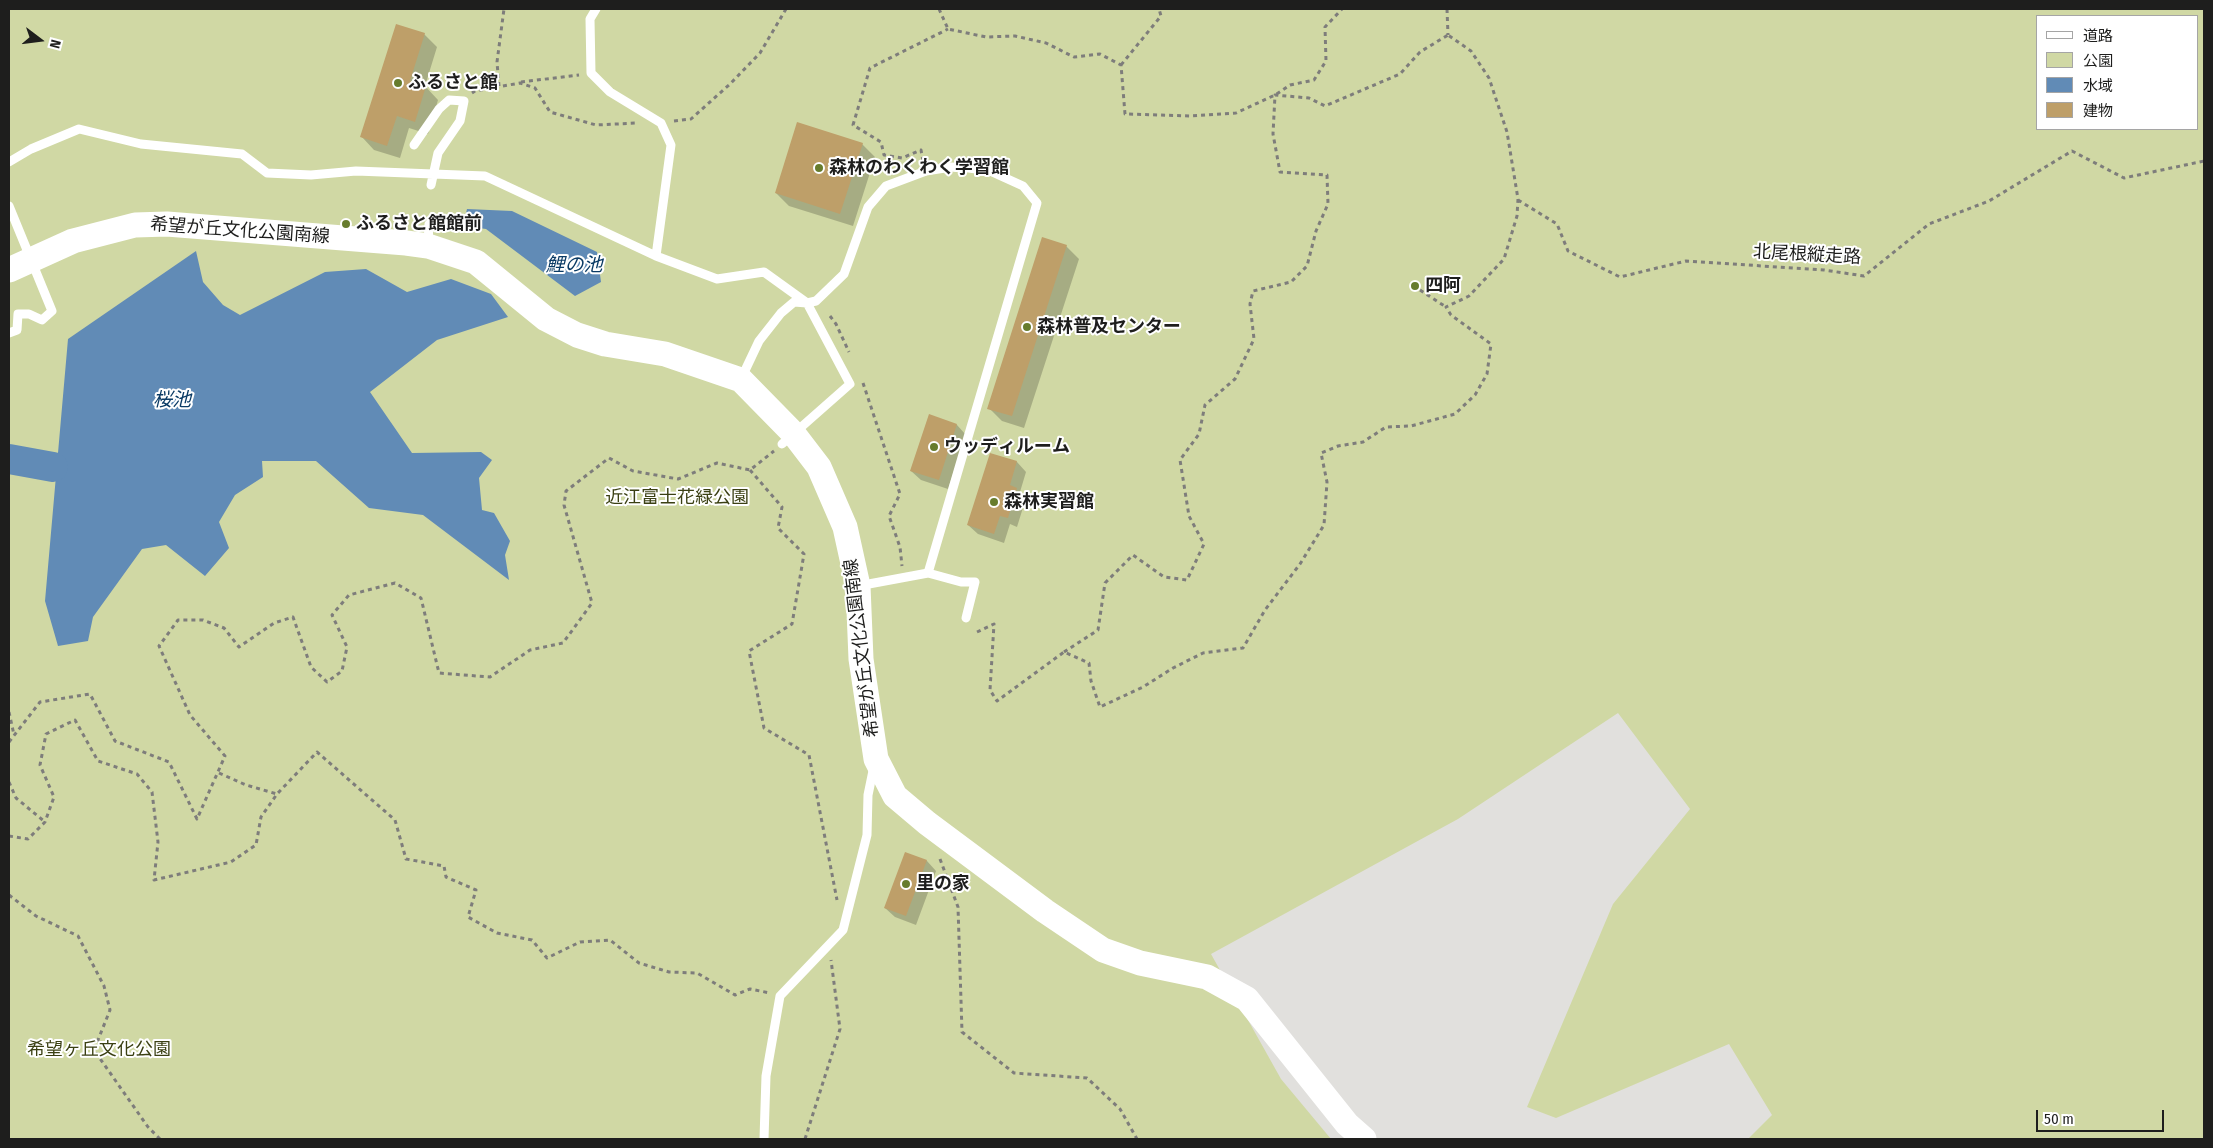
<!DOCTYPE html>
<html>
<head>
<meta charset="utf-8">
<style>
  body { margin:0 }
  #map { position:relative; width:2213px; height:1148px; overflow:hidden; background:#e1e0dd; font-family:"Fira Sans Condensed","Noto Sans JP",sans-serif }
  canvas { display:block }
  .frame { position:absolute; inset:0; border:10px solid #1e1e1d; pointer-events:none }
  .legend { position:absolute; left:2036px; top:15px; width:162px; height:115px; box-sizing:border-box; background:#fff; border:1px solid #a5a5a5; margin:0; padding:6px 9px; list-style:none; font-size:15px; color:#1e1e1d }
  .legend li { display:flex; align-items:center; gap:10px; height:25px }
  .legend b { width:25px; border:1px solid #a5a5a5 }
  .north { position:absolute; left:15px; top:15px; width:50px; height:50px; -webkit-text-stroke:4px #fff; paint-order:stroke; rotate:105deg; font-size:14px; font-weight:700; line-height:20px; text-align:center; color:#1e1e1d }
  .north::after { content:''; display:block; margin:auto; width:18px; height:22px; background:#1e1e1d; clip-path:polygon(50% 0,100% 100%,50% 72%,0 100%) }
  .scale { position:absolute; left:2036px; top:1110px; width:128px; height:22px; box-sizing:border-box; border:2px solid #1e1e1d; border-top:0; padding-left:6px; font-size:15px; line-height:18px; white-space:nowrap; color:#1e1e1d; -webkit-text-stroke:4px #fff; paint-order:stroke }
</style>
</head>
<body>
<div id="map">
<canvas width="2213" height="1148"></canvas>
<div class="frame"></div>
<ul class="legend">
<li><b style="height:6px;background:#fff"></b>道路</li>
<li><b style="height:14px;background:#d0d8a4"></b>公園</li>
<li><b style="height:14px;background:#618bb6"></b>水域</li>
<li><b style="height:14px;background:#be9f69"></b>建物</li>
</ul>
<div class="north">N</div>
<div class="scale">50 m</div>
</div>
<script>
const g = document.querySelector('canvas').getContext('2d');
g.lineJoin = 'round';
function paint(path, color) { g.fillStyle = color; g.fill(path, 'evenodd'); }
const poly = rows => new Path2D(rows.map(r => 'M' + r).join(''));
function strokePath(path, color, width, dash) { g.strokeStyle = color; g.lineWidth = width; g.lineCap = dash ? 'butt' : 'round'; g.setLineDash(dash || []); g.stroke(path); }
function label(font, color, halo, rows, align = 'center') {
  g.font = font + ' "Fira Sans Condensed","Noto Sans JP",sans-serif'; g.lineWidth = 4; g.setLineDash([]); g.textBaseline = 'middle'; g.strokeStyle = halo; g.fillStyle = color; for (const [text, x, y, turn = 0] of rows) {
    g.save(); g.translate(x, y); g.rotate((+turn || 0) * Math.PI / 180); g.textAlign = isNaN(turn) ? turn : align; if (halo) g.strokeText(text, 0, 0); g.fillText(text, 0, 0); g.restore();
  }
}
paint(poly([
  [9,9,2204,9,2204,1139,1748,1139,1772,1115,1729,1044,1556,1118,1527,1107,1613,904,1690,809,1618,713,1458,819,1211,954,1281,1079,1331,1139,9,1139],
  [2037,16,2197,16,2197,129,2037,129]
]), '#d0d8a4');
paint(poly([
  [467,209,512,211,597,252,601,282,575,296,486,229,463,226],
  [196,251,203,282,223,305,240,315,325,272,366,269,407,292,451,279,491,294,508,317,437,340,370,392,412,453,481,452,492,460,479,478,482,510,494,513,510,541,505,555,509,580,423,515,369,508,316,461,262,461,263,477,235,495,219,522,229,548,205,576,166,545,142,549,93,617,88,641,58,646,45,601,68,339]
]), '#618bb6');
paint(poly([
  [424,34,437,47,425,86,438,100,428,134,409,128,400,158,374,150,362,137],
  [862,144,875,157,853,226,789,206,776,193],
  [1066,246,1079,259,1024,428,1002,421,989,408],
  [930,416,957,425,966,435,948,489,921,480,911,471],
  [991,454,1017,462,1026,472,1020,492,1026,498,1017,527,1010,524,1004,543,978,534,968,525],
  [906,853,927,861,936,871,916,925,895,917,885,908]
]), '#0003');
strokePath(poly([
  [9,459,53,467]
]), '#618bb6', 30);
paint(poly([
  [396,24,425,33,410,81,426,86,415,122,397,116,387,146,360,137],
  [797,122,863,143,840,214,775,193],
  [1042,237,1067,245,1012,416,987,409],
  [929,414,957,424,939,480,910,471],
  [990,453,1017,461,1010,485,1017,488,1008,518,1000,516,994,534,967,525],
  [905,852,927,860,906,916,884,908]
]), '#be9f69');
strokePath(poly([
  [939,9,948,29,986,37,1015,36,1046,43,1074,57,1100,54,1121,65,1125,114,1191,116,1236,113,1275,95,1290,85,1314,80,1326,61,1325,27,1342,9],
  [1447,9,1448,35],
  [1121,65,1161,16,1159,9],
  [521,82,579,75],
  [499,86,497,62,504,9],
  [472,93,475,91,520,83,535,88,550,112,596,125,637,123],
  [674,121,691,119,730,84,760,53,786,9],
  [923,161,921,150,902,158,884,155,881,142,853,125,870,68,948,29],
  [1518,200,1557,224,1568,251,1620,277,1686,261,1824,270,1864,276,1929,224,1989,201,2072,151,2124,178,2204,161],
  [1420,290,1446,307],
  [830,316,836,324,849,352],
  [863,383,900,494,889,516,900,547,902,566],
  [750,470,782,507,778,528,804,554,792,624,749,651,764,728,809,755,837,900],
  [977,632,994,624,990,690,997,701,1064,652,1089,663,1091,681,1100,707,1143,687,1173,668,1203,653,1243,648,1265,610,1300,564,1324,525,1327,482,1321,453,1338,446,1363,442,1386,427,1411,426,1455,414,1475,395,1487,374,1491,344,1451,315,1446,307,1469,296,1504,259,1517,216,1518,199,1507,132,1489,78,1471,51,1448,35],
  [1064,652,1098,630,1105,583,1133,555,1164,577,1187,580,1204,544,1189,516,1180,460,1199,434,1205,405,1235,379,1254,339,1250,304,1253,291,1291,282,1307,266,1316,231,1328,204,1327,175,1280,172,1273,134,1275,95,1309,98,1325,106,1400,74,1420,52,1448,35],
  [9,712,14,735],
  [9,742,40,702,90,694,115,741,169,762,197,819,225,756,190,715,159,646,178,620,203,620,224,628,239,647,274,623,293,617,311,667,327,682,342,671,347,647,332,615,349,595,395,583,421,598,439,673,490,677,530,650,563,643,592,603,564,505,566,491,609,458,633,471,678,479,717,463,750,470,774,451],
  [219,773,246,785,277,794],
  [9,782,16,798,45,822],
  [9,836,28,839,45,822,54,797,40,765,46,734,75,720,98,761,137,774,152,792,158,842,154,880,231,862,256,845,261,817,277,794,317,752,395,820,406,859,444,866,446,877,476,890,468,917,497,933,532,940,547,958,580,942,610,940,639,963,669,972,697,973,735,995,750,989,770,993],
  [940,859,958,907,962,1032,1014,1073,1087,1078,1120,1109,1137,1139],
  [9,895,36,916,78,936,104,986,110,1010,94,1050,148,1127,160,1139],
  [805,1139,840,1029,831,960]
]), '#7e7d7b', 3, [4, 4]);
strokePath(poly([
  [596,9,590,19,591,73,610,92,661,123,671,145,656,256],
  [414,145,439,109,449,100,464,101,460,121,438,153,431,185],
  [9,162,31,149,79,129,141,144,242,154,267,173,311,175,356,171,485,176,656,256,717,279,764,272,807,303,850,384,782,444],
  [9,206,52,311,42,320,29,314,18,314,17,330,9,333],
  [428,244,429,224],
  [741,379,759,341,781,313,794,302,807,303,816,301,844,274,868,207,886,186,926,171,951,167,969,168,990,171,1023,186,1037,203,928,573,858,586],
  [928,573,961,582,975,582,966,618],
  [764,1139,766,1076,780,996,843,930,867,835,868,795,874,766]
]), '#fff', 9);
strokePath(poly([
  [9,270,73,241,135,225,167,224,406,243,428,246,476,262,546,319,577,335,605,344,665,354,741,380,793,433,819,467,845,527,858,586,861,659,876,759,895,796,927,823,1045,911,1103,950,1140,963,1207,977,1247,999,1347,1124,1364,1139]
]), '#fff', 25);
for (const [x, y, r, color] of [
  [398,83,5,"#677c2d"],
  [819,168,5,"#677c2d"],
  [346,224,5,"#677c2d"],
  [1415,286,5,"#677c2d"],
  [1027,327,5,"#677c2d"],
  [934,447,5,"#677c2d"],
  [994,502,5,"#677c2d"],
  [906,884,5,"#677c2d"]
]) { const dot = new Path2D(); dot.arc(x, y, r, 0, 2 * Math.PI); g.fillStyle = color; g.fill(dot); strokePath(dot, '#fff', 2); }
label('bold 18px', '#1e1e1d', '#fff', [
  ["ふるさと館",408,83],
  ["森林のわくわく学習館",829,168],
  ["ふるさと館館前",356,224],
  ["四阿",1425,286],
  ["森林普及センター",1037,327],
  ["ウッディルーム",944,447],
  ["森林実習館",1004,502],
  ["里の家",916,884]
], 'left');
label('18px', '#1e1e1d', '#fff', [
  ["希望が丘文化公園南線",240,231,4],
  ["北尾根縦走路",1807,255,3],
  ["希望が丘文化公園南線",862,648,-97]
]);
label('18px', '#3b4013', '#fff', [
  ["近江富士花緑公園",677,498],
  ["希望ヶ丘文化公園",99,1050]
]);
label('italic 19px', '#0b3b65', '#fff', [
  ["鯉の池",574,266],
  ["桜池",172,401]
]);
</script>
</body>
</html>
